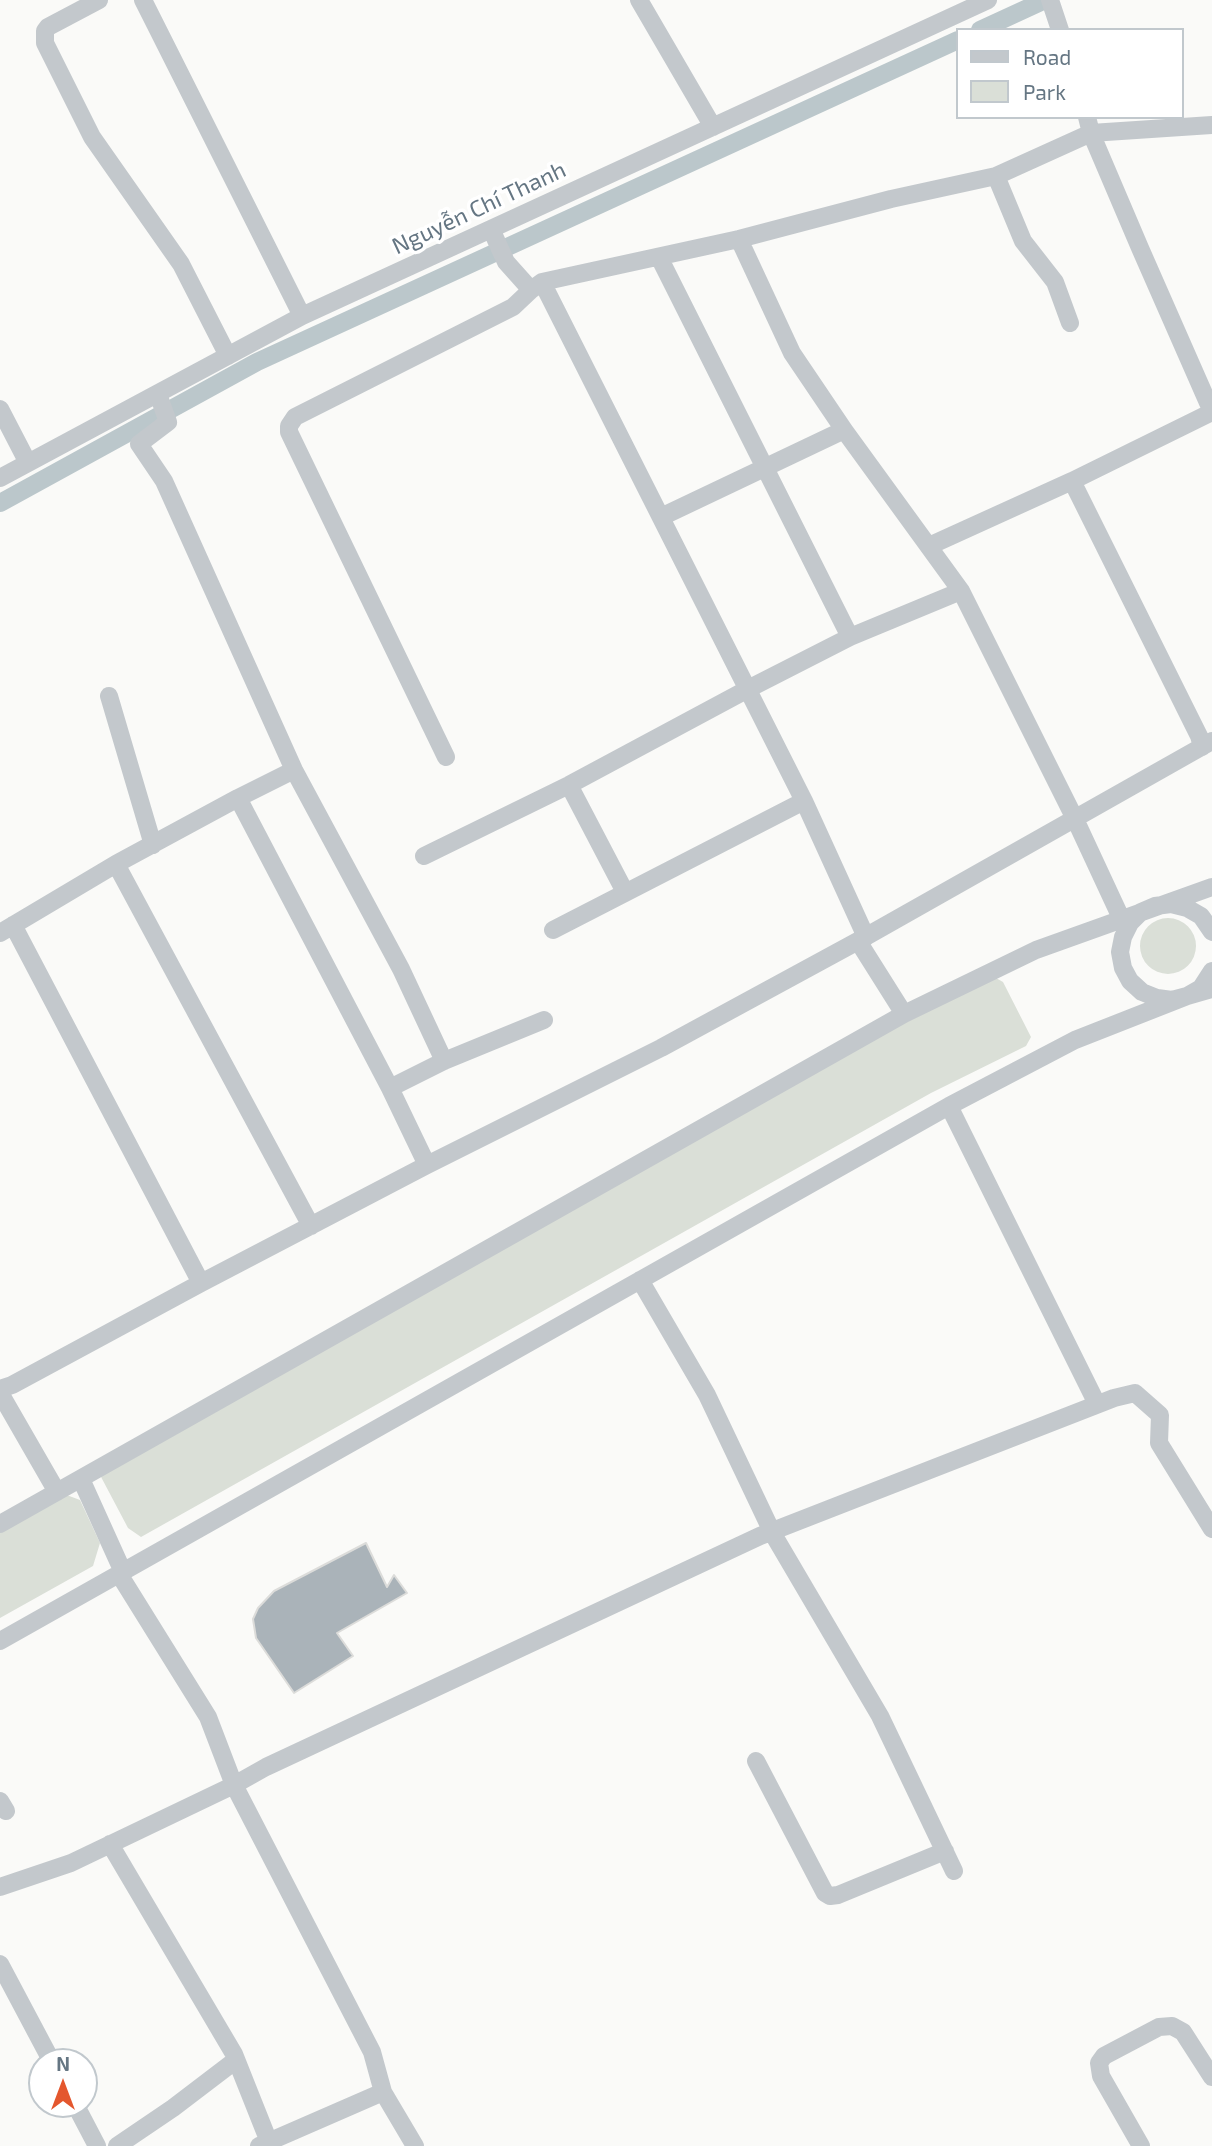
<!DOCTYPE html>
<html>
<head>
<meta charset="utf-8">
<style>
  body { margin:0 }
  #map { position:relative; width:1212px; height:2146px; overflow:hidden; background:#fafaf8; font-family:"Exo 2",sans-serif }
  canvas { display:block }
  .legend { position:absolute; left:956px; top:28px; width:228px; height:91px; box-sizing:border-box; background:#fff; border:2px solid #c1c8cd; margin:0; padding:9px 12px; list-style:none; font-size:21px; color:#657683 }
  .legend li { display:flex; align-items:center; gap:14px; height:35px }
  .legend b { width:35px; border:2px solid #c1c8cd }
  .north { position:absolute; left:28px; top:2048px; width:70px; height:70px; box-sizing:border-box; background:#fff; border:2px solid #c1c8cd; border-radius:50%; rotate:0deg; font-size:19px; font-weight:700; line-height:28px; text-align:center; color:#657683 }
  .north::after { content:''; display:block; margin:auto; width:24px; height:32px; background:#e4572e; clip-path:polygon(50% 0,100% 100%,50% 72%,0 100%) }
</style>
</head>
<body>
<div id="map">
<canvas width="1212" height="2146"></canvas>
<ul class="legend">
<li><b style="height:9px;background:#c3c8cc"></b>Road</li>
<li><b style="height:19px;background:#dadfd7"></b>Park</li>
</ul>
<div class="north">N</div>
</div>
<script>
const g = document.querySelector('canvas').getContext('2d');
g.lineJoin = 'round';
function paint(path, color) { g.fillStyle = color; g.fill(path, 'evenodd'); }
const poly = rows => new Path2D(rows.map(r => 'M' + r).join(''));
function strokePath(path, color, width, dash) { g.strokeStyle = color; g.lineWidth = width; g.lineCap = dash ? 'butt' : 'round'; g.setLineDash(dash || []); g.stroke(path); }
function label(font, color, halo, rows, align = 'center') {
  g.font = font + ' "Exo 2",sans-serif'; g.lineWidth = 7; g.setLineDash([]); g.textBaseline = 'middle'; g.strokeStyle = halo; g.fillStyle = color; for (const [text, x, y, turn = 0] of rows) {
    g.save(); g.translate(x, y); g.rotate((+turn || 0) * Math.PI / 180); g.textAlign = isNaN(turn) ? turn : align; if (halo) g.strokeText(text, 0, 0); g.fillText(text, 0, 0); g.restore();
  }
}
paint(poly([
  '1140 946a28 28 0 1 1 56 0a28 28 0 1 1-56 0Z',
  [996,978,1003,982,1031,1037,1026,1046,931,1093,141,1537,128,1528,100,1475,898,1024],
  [64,1494,80,1500,100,1543,93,1566,0,1618,0,1530]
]), '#dadfd7');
strokePath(poly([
  [980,30,1045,0],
  [0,503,257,362,958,40]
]), '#bbc7cb', 18);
const building = poly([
  [366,1543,387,1587,394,1575,407,1593,337,1633,353,1656,294,1693,256,1638,253,1619,258,1608,274,1591,366,1543]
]);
paint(building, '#aab3b9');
strokePath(building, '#dcdcda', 2);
strokePath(poly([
  [99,0,48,27,45,31,45,43,92,137,181,264,228,356],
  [143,0,302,316],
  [639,0,713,127],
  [1050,0,1060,30],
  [1087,117,1091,133,1140,248,1212,412],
  [996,176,1023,241,1055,282,1070,323],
  [491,229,506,262,531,290,542,282,739,239,891,199,996,176,1091,133,1212,125],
  [739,239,792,353,844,430,961,591,1075,819,1121,918],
  [659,257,850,637],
  [542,282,804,801,866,937],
  [158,394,168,422,139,444,164,481,294,770,401,969,444,1061],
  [0,409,28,463],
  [0,478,302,316,988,0],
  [1072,481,1199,736,1202,747],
  [661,517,844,430],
  [929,546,1072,481,1212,412],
  [109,696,153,845],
  [446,757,289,432,289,426,295,417,513,307,531,290],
  [569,785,625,892],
  [238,798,390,1088,427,1165],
  [424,856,569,785,748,689,850,637,961,591],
  [116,864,311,1226],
  [13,925,201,1283],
  [553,930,804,801],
  [1212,932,1201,916,1187,908,1171,904,1155,906,1141,912,1130,923,1123,937,1120,952,1123,968,1130,981,1142,992,1157,998,1172,1000,1187,996,1201,988,1212,971],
  [0,933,116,864,238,798,294,770],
  [858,941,904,1014],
  [390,1088,444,1061,544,1020],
  [949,1106,1097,1404],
  [640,1280,707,1395,773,1534,880,1716,954,1871],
  [0,1389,12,1385,201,1283,427,1165,661,1048,858,941,1212,741],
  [0,1393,57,1492],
  [81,1479,123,1572],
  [0,1524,904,1014,1036,950,1212,887],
  [119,1574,208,1717,234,1785,372,2052,383,2092,415,2146],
  [0,1641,949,1106,1075,1040,1187,996,1212,989],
  [756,1761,825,1893,830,1896,838,1895,945,1851],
  [0,1801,6,1811],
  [110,1844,234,2054,269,2142],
  [0,1887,71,1863,234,1785,266,1767,760,1536,1114,1398,1135,1393,1160,1415,1159,1443,1212,1529],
  [0,1964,52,2062],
  [75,2104,97,2146],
  [117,2146,173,2108,236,2060],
  [259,2146,383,2092],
  [1141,2146,1101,2076,1099,2063,1104,2056,1159,2027,1172,2026,1183,2032,1212,2077]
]), '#c3c8cc', 18);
label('23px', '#657683', '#fff', [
  ["Nguyễn Chí Thanh",479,208,-25]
]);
</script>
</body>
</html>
